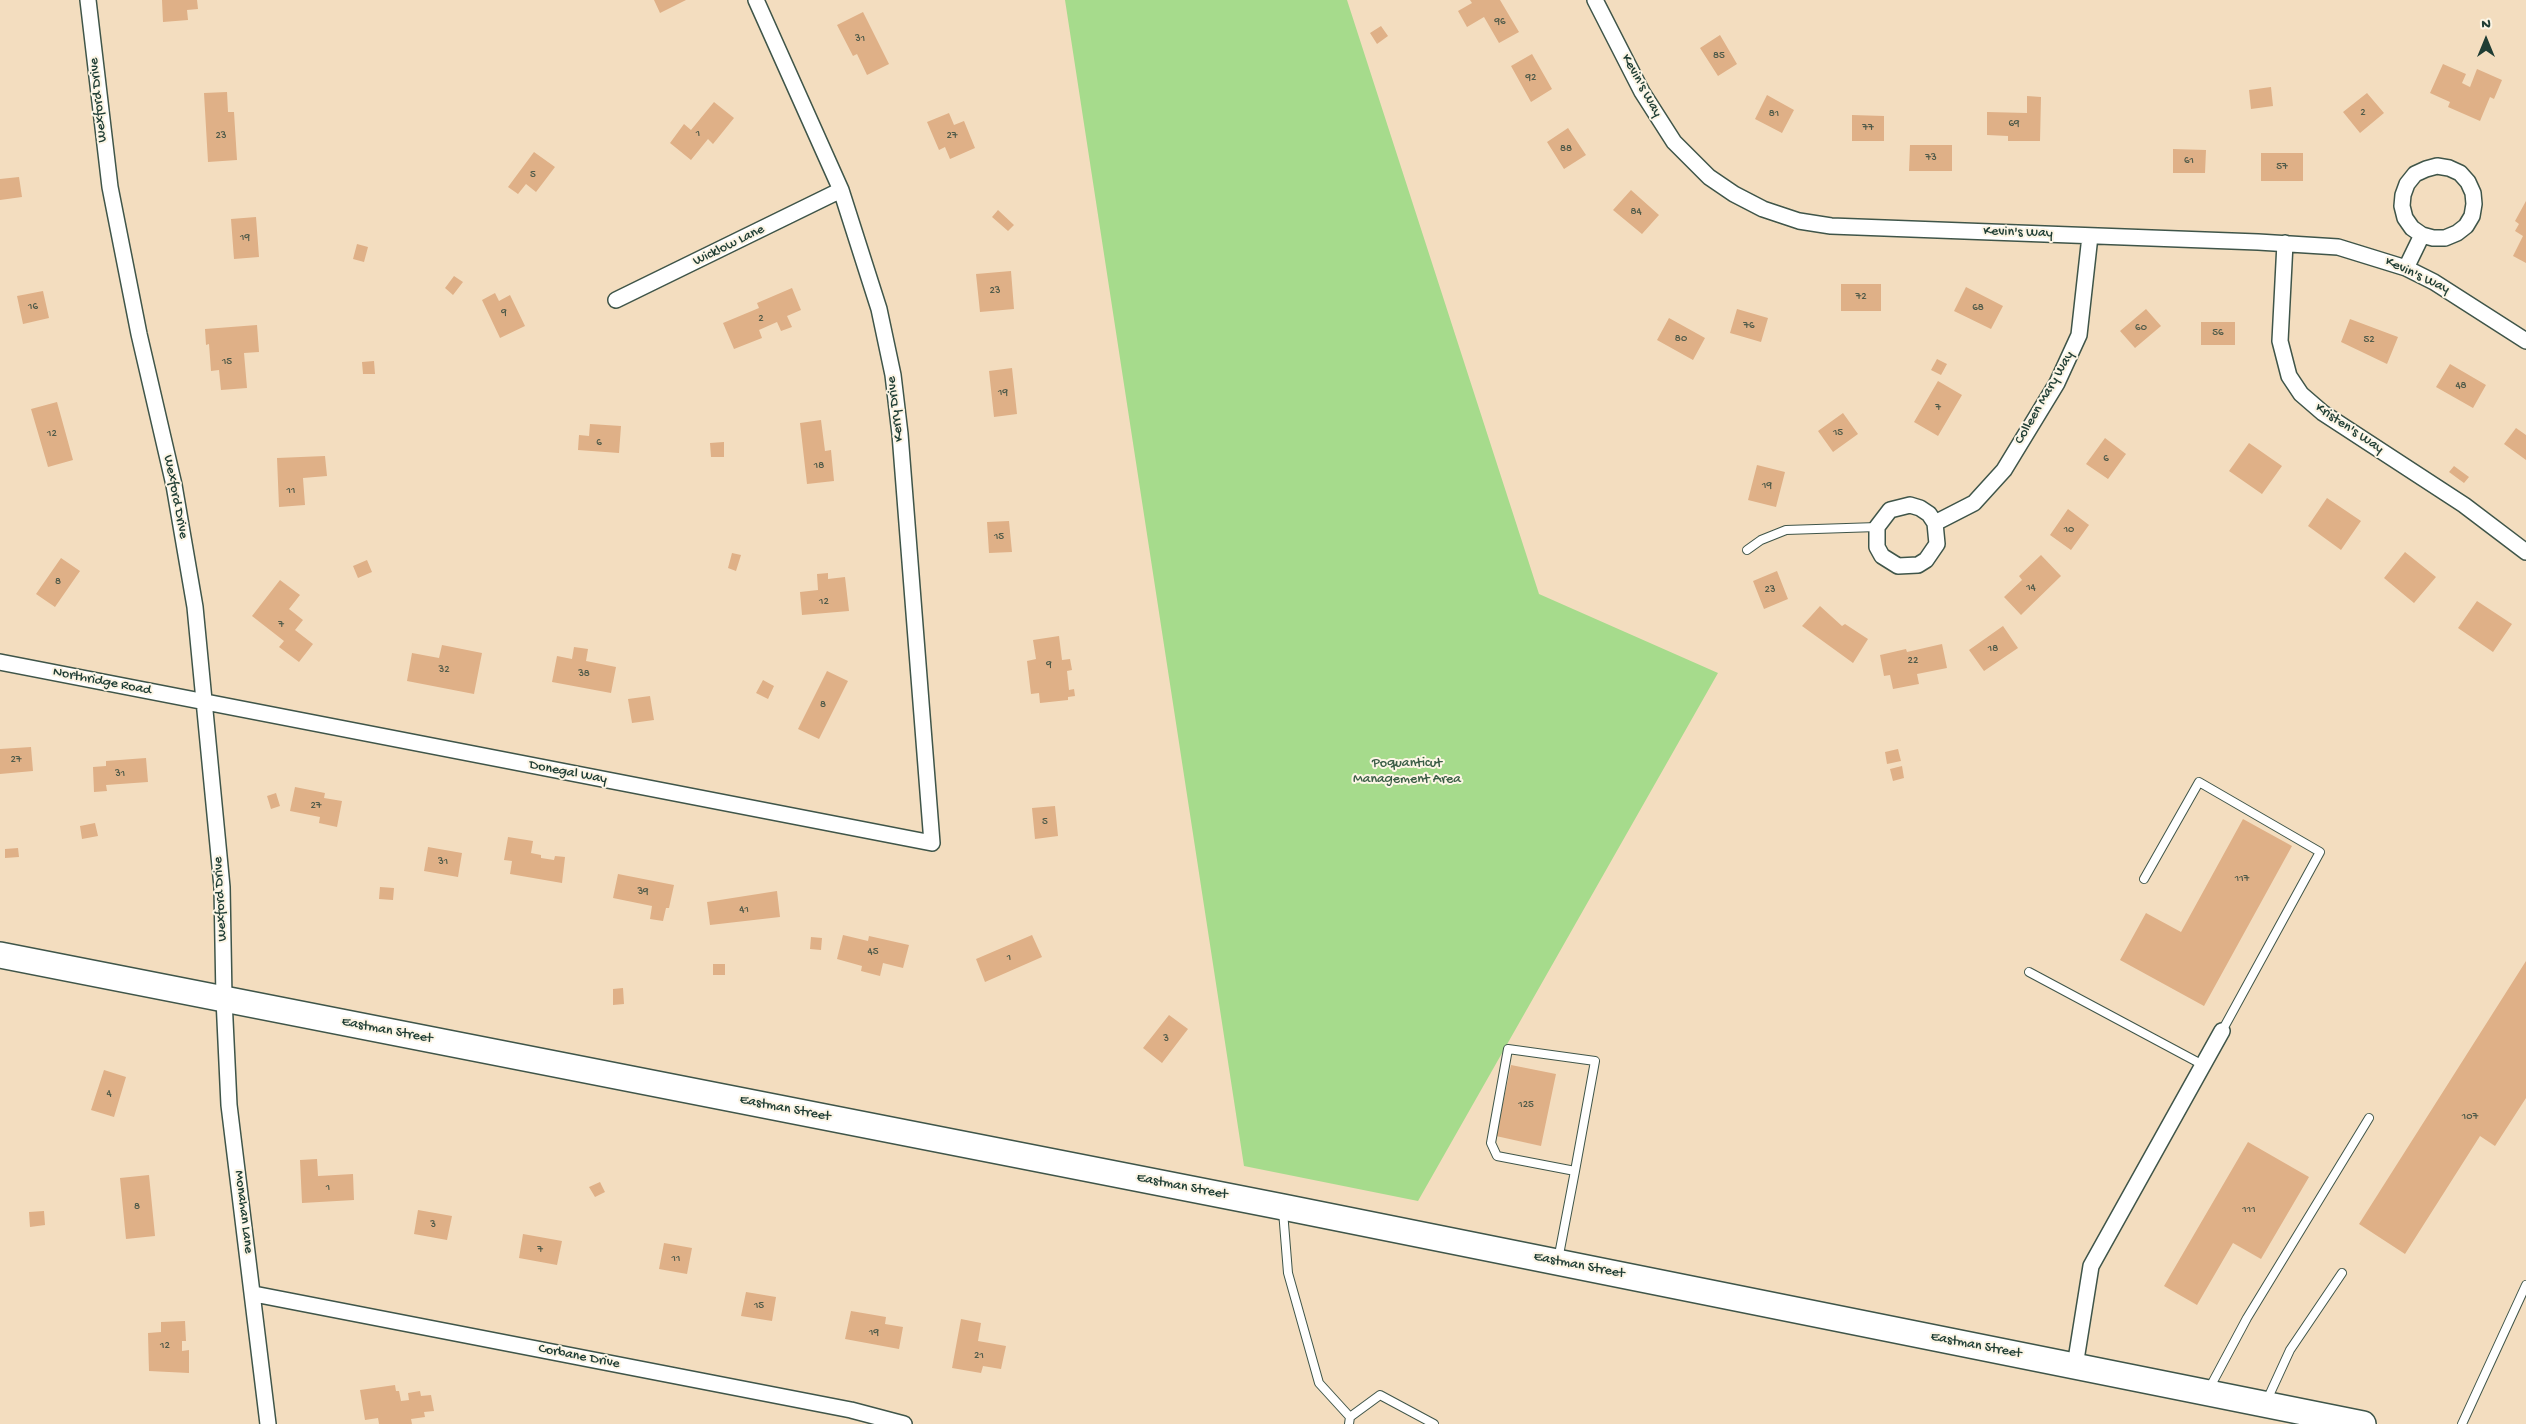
<!DOCTYPE html>
<html>
<head>
<meta charset="utf-8">
<style>
  body { margin:0 }
  #map { position:relative; width:2526px; height:1424px; overflow:hidden; background:#f3ddbf; font-family:"Gochi Hand",sans-serif }
  canvas { display:block }
  .north { position:absolute; left:2461px; top:15px; width:50px; height:50px; -webkit-text-stroke:4px #fcf5e5; paint-order:stroke; rotate:0deg; font-size:14px; font-weight:700; line-height:20px; text-align:center; color:#1f3d34 }
  .north::after { content:''; display:block; margin:auto; width:18px; height:22px; background:#1f3d34; clip-path:polygon(50% 0,100% 100%,50% 72%,0 100%) }
</style>
</head>
<body>
<div id="map">
<canvas width="2526" height="1424"></canvas>
<div class="north">N</div>
</div>
<script>
const g = document.querySelector('canvas').getContext('2d');
g.lineJoin = 'round';
function paint(path, color) { g.fillStyle = color; g.fill(path, 'evenodd'); }
const poly = rows => new Path2D(rows.map(r => 'M' + r).join(''));
function strokePath(path, color, width, dash) { g.strokeStyle = color; g.lineWidth = width; g.lineCap = dash ? 'butt' : 'round'; g.setLineDash(dash || []); g.stroke(path); }
function label(font, color, halo, rows, align = 'center') {
  g.font = font + ' "Gochi Hand",sans-serif'; g.lineWidth = 4; g.setLineDash([]); g.textBaseline = 'middle'; g.strokeStyle = halo; g.fillStyle = color; for (const [text, x, y, turn = 0] of rows) {
    g.save(); g.translate(x, y); g.rotate((+turn || 0) * Math.PI / 180); g.textAlign = isNaN(turn) ? turn : align; if (halo) g.strokeText(text, 0, 0); g.fillText(text, 0, 0); g.restore();
  }
}
paint(poly([
  [1065,0,1347,0,1539,594,1718,673,1418,1201,1244,1166]
]), '#a6db8c');
paint(poly([
  [162,0,197,0,198,9,187,10,188,20,163,22],
  [654,0,686,0,660,13],
  [1470,0,1500,0,1519,32,1499,43,1484,17,1467,27,1458,11,1472,3],
  [863,12,889,64,867,75,857,54,853,56,837,25],
  [1381,26,1388,36,1377,44,1370,33],
  [1720,35,1737,64,1718,76,1700,48],
  [1532,54,1552,89,1531,102,1511,66],
  [2443,64,2466,74,2462,83,2470,87,2477,69,2502,80,2494,99,2490,97,2480,121,2448,107,2450,102,2430,93],
  [2271,87,2273,106,2251,109,2249,90],
  [227,92,228,112,234,112,237,160,208,162,204,93],
  [2367,93,2384,113,2360,133,2343,112],
  [1767,95,1794,110,1782,133,1755,119],
  [2027,96,2041,97,2040,141,2008,141,2008,136,1987,135,1987,112,2027,113],
  [714,102,734,118,713,144,708,139,691,160,670,143,684,124,691,130],
  [949,113,954,125,964,121,975,148,950,159,945,147,939,150,927,122],
  [1852,115,1884,116,1884,141,1852,141],
  [1568,128,1586,155,1564,169,1547,142],
  [1910,145,1952,145,1952,171,1909,171],
  [2173,149,2206,150,2205,173,2173,173],
  [534,152,555,167,536,192,526,184,518,194,508,187],
  [2261,153,2303,153,2303,181,2261,181],
  [19,177,22,197,0,200,0,179],
  [1631,190,1659,215,1642,234,1613,210],
  [2526,201,2526,263,2513,256,2523,236,2515,231,2519,224,2515,221],
  [998,210,1014,225,1008,231,992,217],
  [256,217,259,257,234,259,231,219],
  [357,244,368,247,364,262,353,259],
  [1011,271,1014,309,980,312,976,274],
  [454,276,463,282,453,295,445,288],
  [1841,284,1881,284,1881,311,1841,311],
  [1966,287,2003,306,1991,329,1954,311],
  [792,288,801,310,787,316,792,327,781,331,777,322,759,330,762,338,734,349,723,323,759,308,757,303],
  [43,291,49,318,23,324,17,296],
  [495,293,499,301,510,295,525,326,500,338,482,300],
  [1737,309,1768,318,1761,342,1730,333],
  [2146,309,2161,326,2135,348,2120,331],
  [1669,318,1705,338,1693,360,1657,340],
  [2350,319,2398,337,2387,364,2341,342],
  [2201,322,2235,322,2235,345,2201,345],
  [257,325,259,352,244,353,247,388,221,390,219,370,211,371,209,344,206,345,205,329],
  [1937,359,1947,364,1941,375,1931,370],
  [374,361,375,374,363,374,362,362],
  [2450,364,2486,385,2473,408,2436,387],
  [1012,368,1017,414,994,417,989,371],
  [1938,381,1962,395,1938,436,1914,422],
  [57,402,73,460,48,467,31,409],
  [1843,413,1858,434,1833,452,1818,431],
  [821,420,825,451,831,450,834,481,807,484,800,423],
  [590,424,621,426,619,453,578,450,579,435,589,436],
  [2516,428,2526,435,2526,460,2504,444],
  [2105,438,2126,454,2108,479,2086,464],
  [724,442,724,457,711,457,710,443],
  [2249,443,2282,466,2262,494,2229,471],
  [325,456,327,476,303,478,305,505,279,507,277,458],
  [1757,465,1785,472,1776,507,1748,500],
  [2454,466,2469,477,2464,483,2449,472],
  [2327,498,2361,521,2341,550,2308,526],
  [2068,509,2089,525,2071,550,2050,535],
  [1009,521,1012,552,989,553,987,522],
  [2405,552,2436,577,2414,603,2384,578],
  [732,553,741,555,736,571,728,568],
  [2041,555,2061,576,2021,615,2004,597,2022,580,2019,576],
  [61,558,80,571,55,607,36,594],
  [367,560,372,572,358,578,353,566],
  [1777,571,1788,599,1764,609,1753,581],
  [828,573,828,579,845,577,849,611,802,615,800,592,818,590,817,574],
  [280,580,300,595,289,609,303,620,295,630,313,644,299,662,279,647,284,641,252,616],
  [2477,601,2512,624,2493,652,2458,628],
  [1820,606,1842,626,1845,624,1868,639,1853,663,1802,626],
  [2003,626,2018,648,1984,671,1969,650],
  [1059,636,1062,660,1070,659,1072,670,1067,671,1069,690,1074,689,1075,696,1068,697,1068,700,1040,703,1039,693,1031,694,1027,661,1036,659,1033,640],
  [1942,644,1947,668,1917,674,1919,684,1893,689,1890,675,1884,676,1880,655,1906,649,1907,652],
  [442,645,482,653,474,694,407,681,412,653,439,658],
  [574,647,588,649,586,661,616,667,611,693,552,682,557,656,572,659],
  [827,671,848,681,819,739,798,729],
  [763,680,774,686,768,699,756,693],
  [650,696,654,720,632,723,628,699],
  [31,747,33,771,0,774,0,749],
  [1898,749,1901,761,1887,764,1885,752],
  [146,758,148,782,106,785,107,791,94,792,93,767,106,766,106,761],
  [1902,766,1904,778,1893,781,1890,769],
  [295,787,325,793,324,798,342,801,337,827,319,823,320,817,290,811],
  [276,793,280,806,271,809,267,796],
  [1055,806,1058,836,1035,839,1032,808],
  [2243,819,2292,846,2204,1006,2120,960,2146,913,2181,932],
  [95,823,98,836,82,839,80,826],
  [508,837,533,841,531,853,541,855,541,858,554,860,555,856,565,857,562,883,510,874,512,861,504,860],
  [428,847,462,853,458,877,424,871],
  [18,848,19,857,5,858,5,849],
  [618,874,674,885,669,908,666,908,663,921,650,919,652,906,613,898],
  [380,887,394,888,393,900,379,899],
  [777,891,780,917,710,925,707,902],
  [843,935,868,941,869,936,909,945,903,968,883,963,880,976,861,971,862,966,837,959],
  [1032,935,1042,957,985,982,976,959],
  [811,937,822,938,821,950,810,949],
  [2526,961,2526,1098,2495,1146,2480,1136,2405,1254,2359,1224],
  [713,964,725,964,725,975,713,975],
  [623,988,624,1004,613,1005,613,989],
  [1169,1015,1188,1029,1162,1063,1143,1048],
  [1511,1065,1556,1074,1541,1146,1496,1136],
  [104,1070,126,1077,114,1117,91,1110],
  [2248,1142,2309,1177,2261,1259,2233,1243,2197,1305,2164,1286],
  [317,1159,318,1176,353,1174,354,1200,302,1203,300,1160],
  [149,1175,155,1236,126,1239,120,1178],
  [600,1182,605,1192,595,1197,589,1187],
  [418,1210,452,1216,447,1240,414,1234],
  [44,1211,45,1225,30,1227,29,1212],
  [523,1234,562,1241,557,1265,519,1258],
  [664,1243,692,1248,687,1274,659,1269],
  [746,1292,776,1297,772,1321,741,1316],
  [851,1311,886,1317,885,1324,903,1327,899,1349,845,1339],
  [961,1319,981,1323,978,1341,1006,1346,1001,1369,983,1366,981,1373,952,1368],
  [185,1321,186,1341,182,1341,182,1351,189,1350,189,1373,149,1371,148,1333,161,1332,161,1322],
  [395,1385,396,1391,399,1391,401,1401,409,1400,408,1393,420,1391,421,1396,431,1395,434,1411,424,1412,425,1417,411,1419,412,1424,379,1424,378,1418,365,1420,360,1390]
]), '#dfb087');
const service = poly([
  [1747,550,1761,540,1786,530,1877,527],
  [2144,879,2199,782,2320,852,2222,1031],
  [2029,972,2203,1065],
  [1283,1211,1288,1273,1319,1383,1350,1417],
  [1558,1260,1575,1171,1595,1061,1508,1049,1491,1143,1497,1156,1575,1171],
  [2209,1389,2247,1318,2369,1118],
  [2267,1400,2290,1350,2342,1273],
  [1349,1424,1350,1417,1380,1395,1434,1424],
  [2462,1424,2526,1285]
]);
const minor = poly([
  [88,0,110,187,139,334,174,485,195,607,222,887,224,999,229,1105,268,1424],
  [1595,0,1642,92,1674,142,1709,177,1734,194,1763,209,1799,221,1831,226,2258,242,2338,247,2406,268,2434,282,2526,341],
  [2285,243,2280,341,2289,376,2301,394,2323,413,2464,505,2526,552],
  [2406,268,2422,235,2412,228,2405,218,2402,206,2403,195,2407,184,2415,174,2426,169,2437,166,2449,168,2460,173,2468,182,2473,193,2474,204,2472,216,2466,226,2457,233,2445,238,2433,238,2422,235],
  [616,300,841,190],
  [1935,523,1929,514,1920,508,1910,505,1890,510,1877,527,1877,547,1882,556,1898,566,1918,565,1926,560,1937,544,1935,523,1974,503,2004,470,2057,383,2079,335,2090,236],
  [0,662,932,843,900,434,893,375,879,309,841,190,756,0],
  [254,1294,851,1410,904,1424],
  [2075,1366,2091,1266,2222,1031]
]);
const primary = poly([
  [0,955,1283,1207,2363,1424]
]);
strokePath(service, '#3f5549', 10);
strokePath(minor, '#3f5549', 18);
strokePath(primary, '#3f5549', 28);
strokePath(service, '#fff', 8);
strokePath(minor, '#fff', 15);
strokePath(primary, '#fff', 25);
label('11px', '#4f5a49', null, [
  ["96",1500,22],
  ["31",860,39],
  ["85",1719,56],
  ["92",1531,78],
  ["2",2363,113],
  ["81",1774,114],
  ["69",2014,124],
  ["77",1868,128],
  ["1",698,134],
  ["23",221,136],
  ["27",952,136],
  ["88",1566,149],
  ["73",1931,158],
  ["61",2189,161],
  ["57",2282,167],
  ["5",533,175],
  ["84",1636,212],
  ["19",245,238],
  ["23",995,291],
  ["72",1861,297],
  ["16",33,307],
  ["68",1978,308],
  ["9",504,313],
  ["2",761,319],
  ["76",1749,326],
  ["60",2141,328],
  ["56",2218,333],
  ["80",1681,339],
  ["52",2369,340],
  ["15",227,362],
  ["48",2461,386],
  ["19",1003,393],
  ["7",1938,408],
  ["15",1838,433],
  ["12",52,434],
  ["6",599,443],
  ["6",2106,459],
  ["18",819,466],
  ["19",1767,486],
  ["11",291,491],
  ["10",2069,530],
  ["15",999,537],
  ["8",58,582],
  ["14",2031,588],
  ["23",1770,590],
  ["12",824,602],
  ["7",281,625],
  ["18",1993,649],
  ["22",1913,661],
  ["9",1049,665],
  ["32",444,670],
  ["38",584,674],
  ["8",823,705],
  ["27",16,760],
  ["31",120,774],
  ["27",316,806],
  ["5",1045,822],
  ["31",443,862],
  ["117",2242,879],
  ["39",643,892],
  ["41",744,910],
  ["45",873,952],
  ["1",1009,958],
  ["3",1166,1039],
  ["4",109,1094],
  ["125",1526,1105],
  ["107",2470,1117],
  ["1",328,1188],
  ["8",137,1207],
  ["111",2249,1210],
  ["3",433,1225],
  ["7",540,1250],
  ["11",676,1259],
  ["15",759,1306],
  ["19",874,1333],
  ["12",165,1346],
  ["21",979,1356]
]);
label('14px', '#1f3d34', '#fcf5e5', [
  ["Kevin's Way",1641,86,61],
  ["Wexford Drive",99,100,-96],
  ["Kevin's Way",2018,233,2],
  ["Wicklow Lane",729,246,-26],
  ["Kevin's Way",2417,276,25],
  ["Colleen Mary Way",2045,398,-60],
  ["Kerry Drive",896,409,-97],
  ["Kristen's Way",2349,429,34],
  ["Wexford Drive",175,497,79],
  ["Northridge Road",102,682,11],
  ["Donegal Way",568,773,11],
  ["Wexford Drive",221,899,-93],
  ["Eastman Street",387,1031,11],
  ["Eastman Street",785,1109,11],
  ["Eastman Street",1182,1187,11],
  ["Monahan Lane",243,1212,83],
  ["Eastman Street",1579,1266,11],
  ["Eastman Street",1976,1346,11],
  ["Corbane Drive",579,1357,11]
]);
label('14px', '#3a5d46', '#fcf5e5', [
  ["Poquanticut",1407,764],
  ["Management Area",1407,780]
]);
</script>
</body>
</html>
